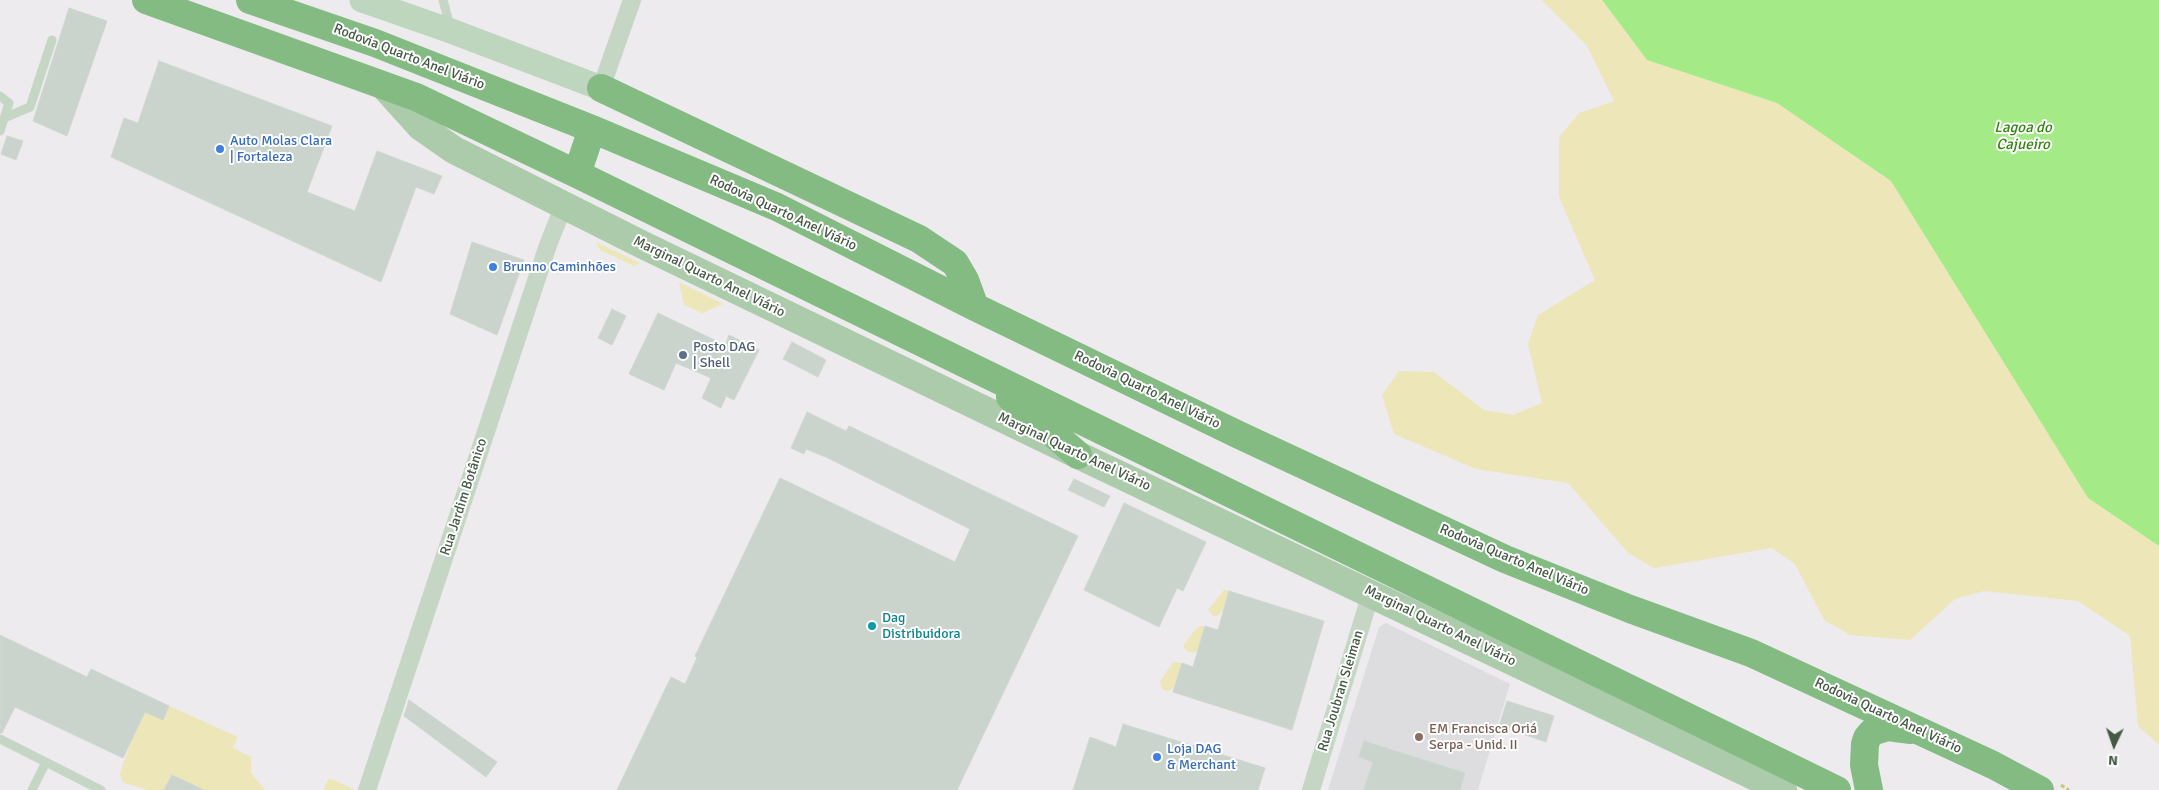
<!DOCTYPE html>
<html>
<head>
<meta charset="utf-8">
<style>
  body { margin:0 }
  #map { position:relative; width:2159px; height:790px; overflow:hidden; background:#edebee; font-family:Signika,sans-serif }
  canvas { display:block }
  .north { position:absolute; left:2089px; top:720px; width:50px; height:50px; -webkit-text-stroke:4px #fff; paint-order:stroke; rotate:183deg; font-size:14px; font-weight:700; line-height:20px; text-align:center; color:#455844 }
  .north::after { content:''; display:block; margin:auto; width:18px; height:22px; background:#455844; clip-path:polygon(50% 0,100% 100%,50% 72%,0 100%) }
</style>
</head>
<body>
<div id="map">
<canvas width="2159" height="790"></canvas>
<div class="north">N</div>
</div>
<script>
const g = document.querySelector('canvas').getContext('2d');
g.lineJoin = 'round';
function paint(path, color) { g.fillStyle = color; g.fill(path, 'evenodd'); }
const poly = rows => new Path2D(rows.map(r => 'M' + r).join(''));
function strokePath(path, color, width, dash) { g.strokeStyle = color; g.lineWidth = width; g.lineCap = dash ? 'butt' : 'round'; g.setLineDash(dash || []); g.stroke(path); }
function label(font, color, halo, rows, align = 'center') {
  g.font = font + ' Signika,sans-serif'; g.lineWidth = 4; g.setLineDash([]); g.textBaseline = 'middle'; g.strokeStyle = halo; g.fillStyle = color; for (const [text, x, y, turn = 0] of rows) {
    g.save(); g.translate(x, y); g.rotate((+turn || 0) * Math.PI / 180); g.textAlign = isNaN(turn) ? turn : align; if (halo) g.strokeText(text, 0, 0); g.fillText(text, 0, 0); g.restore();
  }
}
paint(poly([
  [1386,623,1510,684,1478,790,1328,790,1379,627]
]), '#dddddf');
paint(poly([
  [1542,0,1602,0,1647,60,1777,103,1891,181,2088,498,2159,546,2159,745,2138,726,2130,636,2078,601,1984,591,1955,599,1910,640,1850,635,1824,620,1795,564,1772,548,1654,568,1628,553,1568,483,1476,469,1394,434,1382,395,1399,371,1434,372,1484,410,1513,415,1542,403,1528,344,1538,315,1595,280,1559,197,1559,137,1579,113,1614,101,1587,46],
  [596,242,640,263,634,266,600,250],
  [679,282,723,304,702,313,684,305],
  [1224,590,1229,591,1223,611,1217,616,1213,616,1208,610],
  [1200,626,1205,626,1198,651,1193,653,1187,651,1184,648,1184,645,1194,631],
  [1173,662,1182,663,1174,688,1167,691,1162,689,1160,681],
  [169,706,238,737,233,748,251,757,251,773,265,790,198,790,199,788,172,775,164,790,148,790,124,783,121,779,120,773,131,742,145,712,163,720],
  [329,778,354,789,354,790,323,790]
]), '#ede6b8');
paint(poly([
  [1602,0,2159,0,2159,546,2088,498,1891,181,1777,103,1647,60]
]), '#a4ea86');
const building = poly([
  [69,8,107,21,67,136,33,121,69,8],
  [159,61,332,126,307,192,355,211,377,151,442,176,434,194,416,187,381,282,111,157,124,118,138,123,159,61],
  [7,136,23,141,16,160,1,154,7,136],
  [472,242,524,260,497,335,450,314,472,242],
  [612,309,626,316,612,345,598,338,612,309],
  [658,313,725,345,729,335,759,350,734,400,726,396,721,408,702,398,711,378,676,363,664,390,629,374,658,313],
  [792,342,826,360,818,377,783,359,792,342],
  [807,412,846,431,849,426,1078,536,957,790,617,790,671,677,685,684,697,658,695,656,780,478,955,562,970,529,828,458,806,449,804,454,791,448,807,412],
  [1074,479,1110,496,1104,507,1068,490,1074,479],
  [1124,503,1206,542,1183,591,1177,588,1159,627,1084,590,1124,503],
  [1229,591,1324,621,1292,730,1173,692,1182,663,1193,667,1205,626,1218,630,1229,591],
  [0,635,87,677,91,669,169,706,163,720,145,712,123,758,15,707,2,733,0,733,0,635],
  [409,700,497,762,486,777,404,716,409,700],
  [1507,701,1554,716,1546,742,1499,726,1507,701],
  [1123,724,1265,768,1258,790,1073,790,1090,737,1116,747,1123,724],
  [1364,741,1465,773,1460,790,1364,790,1373,762,1359,757,1364,741],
  [172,775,204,790,164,790,172,775]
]);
paint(building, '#cad3cc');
strokePath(building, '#cfd7d1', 1);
strokePath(poly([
  [2061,785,2069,790]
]), '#cac971', 3, [4, 2.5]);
strokePath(poly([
  [443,0,450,26],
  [0,96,9,103,0,131],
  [4,118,30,107,52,40],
  [0,739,101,790],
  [32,790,46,762]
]), '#c5d6c4', 9);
strokePath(poly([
  [601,88,632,0],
  [367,790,548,245,564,205],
  [1311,790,1371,593]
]), '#c5d6c4', 18);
strokePath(poly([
  [362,0,451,31,601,88]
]), '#bed5be', 25);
strokePath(poly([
  [384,86,421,127,454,150,643,245,1078,455,1783,790]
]), '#abcbab', 28);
strokePath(poly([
  [146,0,416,97,577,174,1837,790],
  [250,0,375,43,592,129,777,207,975,307,1239,435,1505,559,1630,609,1751,653,1993,765,2040,790],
  [601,88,919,239,955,263,965,280,975,307],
  [577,174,592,129],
  [1010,397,1078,455],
  [1869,790,1864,765,1865,744,1867,738,1872,732,1888,727,1911,730]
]), '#83bb83', 28);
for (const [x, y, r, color] of [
  [220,149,5,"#3f7fe0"],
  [493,267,5,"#3f7fe0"],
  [683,355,5,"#5c6f8a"],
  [872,626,5,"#0f9aa8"],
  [1419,737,5,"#8d6e63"],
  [1157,757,5,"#3f7fe0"]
]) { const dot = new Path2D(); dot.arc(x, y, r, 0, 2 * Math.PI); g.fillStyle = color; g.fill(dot); strokePath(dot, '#fff', 2); }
label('14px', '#455844', '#fff', [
  ["Rodovia Quarto Anel Viário",409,57,21],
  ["Rodovia Quarto Anel Viário",783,213,25],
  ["Marginal Quarto Anel Viário",709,277,26],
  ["Rodovia Quarto Anel Viário",1147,390,26],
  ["Marginal Quarto Anel Viário",1074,452,25],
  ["Rua Jardim Botânico",464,497,-72],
  ["Rodovia Quarto Anel Viário",1514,560,23],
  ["Marginal Quarto Anel Viário",1440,626,26],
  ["Rua Joubran Sleiman",1341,691,-73],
  ["Rodovia Quarto Anel Viário",1888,716,25]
]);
label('14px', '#366cbe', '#fff', [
  ["Auto Molas Clara",230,141],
  ["| Fortaleza",230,157],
  ["Brunno Caminhões",503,267],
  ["Loja DAG",1167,749],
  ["& Merchant",1167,765]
], 'left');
label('14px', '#4e5e75', '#fff', [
  ["Posto DAG",693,347],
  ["| Shell",693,363]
], 'left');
label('14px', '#0d838f', '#fff', [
  ["Dag",882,618],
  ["Distribuidora",882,634]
], 'left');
label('14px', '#785e54', '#fff', [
  ["EM Francisca Oriá",1429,729],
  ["Serpa - Unid. II",1429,745]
], 'left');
label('italic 15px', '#33850e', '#fff', [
  ["Lagoa do",2023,128],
  ["Cajueiro",2023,145]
]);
</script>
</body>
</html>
